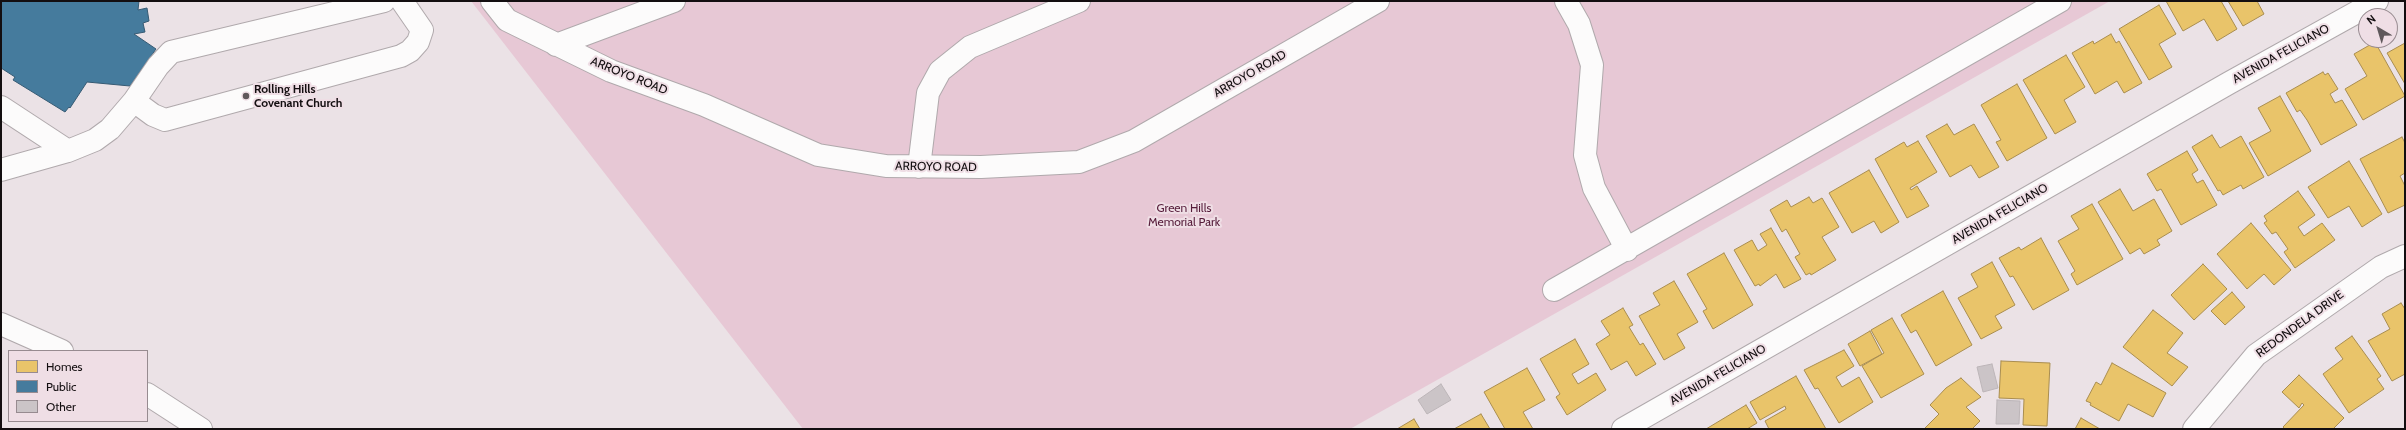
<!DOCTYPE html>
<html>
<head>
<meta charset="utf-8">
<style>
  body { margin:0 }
  #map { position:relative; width:2406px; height:430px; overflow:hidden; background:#ebe2e6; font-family:Cabin,sans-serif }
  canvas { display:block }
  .frame { position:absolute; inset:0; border:2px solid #130e10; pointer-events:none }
  .legend { position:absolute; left:8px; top:350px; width:140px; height:72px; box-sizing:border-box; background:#efdee5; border:1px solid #978b90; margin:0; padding:5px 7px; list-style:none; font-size:12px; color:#130e10 }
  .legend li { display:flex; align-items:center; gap:8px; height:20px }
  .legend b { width:20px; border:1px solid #978b90 }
  .north { position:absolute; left:2358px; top:8px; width:40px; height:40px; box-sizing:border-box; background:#efdee5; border:1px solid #978b90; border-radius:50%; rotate:322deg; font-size:11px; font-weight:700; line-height:16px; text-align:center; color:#130e10 }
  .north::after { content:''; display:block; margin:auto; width:14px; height:18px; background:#5f585b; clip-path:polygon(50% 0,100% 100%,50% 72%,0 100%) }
</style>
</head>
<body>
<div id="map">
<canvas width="2406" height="430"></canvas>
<div class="frame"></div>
<ul class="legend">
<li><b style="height:11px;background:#e9c46a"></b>Homes</li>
<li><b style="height:11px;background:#457b9d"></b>Public</li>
<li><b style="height:11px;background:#cbc4c7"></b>Other</li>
</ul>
<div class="north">N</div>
</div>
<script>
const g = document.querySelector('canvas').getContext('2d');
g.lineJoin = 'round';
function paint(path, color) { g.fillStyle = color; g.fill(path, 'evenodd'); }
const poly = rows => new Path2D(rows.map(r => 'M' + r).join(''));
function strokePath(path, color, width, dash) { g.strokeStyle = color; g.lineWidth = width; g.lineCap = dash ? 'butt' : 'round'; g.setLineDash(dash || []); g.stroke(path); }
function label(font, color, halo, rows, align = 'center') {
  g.font = font + ' Cabin,sans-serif'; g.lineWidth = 4; g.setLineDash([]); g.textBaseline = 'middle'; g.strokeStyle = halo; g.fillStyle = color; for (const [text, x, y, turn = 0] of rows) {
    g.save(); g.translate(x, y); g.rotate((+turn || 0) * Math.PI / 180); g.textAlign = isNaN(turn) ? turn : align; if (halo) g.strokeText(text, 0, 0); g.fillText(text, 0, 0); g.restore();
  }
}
paint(poly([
  [471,1,2110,1,1350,429,803,429]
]), '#e7c8d5');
const homes = poly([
  [2166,1,2221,1,2237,29,2217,41,2204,19,2183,31,2166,1],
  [2228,1,2257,1,2264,14,2243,26,2228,1],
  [2159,5,2176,34,2159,44,2172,67,2149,80,2119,29,2159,5],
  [2111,34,2116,43,2119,41,2142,83,2124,93,2117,81,2095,94,2072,53,2093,41,2094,44,2111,34],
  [2375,42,2405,96,2363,120,2345,89,2367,76,2354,54,2375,42],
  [2405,43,2405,84,2387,53,2405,43],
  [2066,55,2085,87,2064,100,2076,122,2055,134,2023,80,2066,55],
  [2323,72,2325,75,2328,73,2338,89,2330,94,2335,103,2342,100,2357,125,2321,145,2307,120,2300,110,2297,112,2286,93,2323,72],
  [2017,84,2047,138,2007,161,1996,142,2001,140,1981,105,2017,84],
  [2280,96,2311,151,2268,176,2249,143,2271,131,2258,108,2280,96],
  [1947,124,1954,135,1974,124,1999,167,1979,178,1971,165,1950,177,1926,136,1947,124],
  [2212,135,2220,148,2241,136,2264,177,2243,189,2241,185,2223,195,2220,190,2218,191,2192,147,2212,135],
  [2402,137,2405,143,2405,173,2400,176,2405,186,2405,205,2388,213,2360,159,2402,137],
  [1918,141,1937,172,1910,188,1911,190,1917,186,1929,206,1907,218,1875,159,1904,142,1907,147,1918,141],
  [2187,151,2198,170,2192,174,2197,183,2203,180,2217,205,2181,225,2161,189,2157,191,2147,174,2187,151],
  [2349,161,2382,214,2362,227,2349,206,2328,218,2308,187,2349,161],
  [1869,170,1899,222,1881,233,1874,221,1852,233,1829,193,1869,170],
  [2120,189,2133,211,2154,199,2172,231,2157,240,2160,245,2144,254,2140,248,2130,254,2098,202,2120,189],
  [2298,191,2315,215,2298,227,2304,236,2322,223,2335,240,2295,268,2284,252,2288,249,2276,232,2272,234,2264,223,2267,221,2264,216,2298,191],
  [1809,197,1813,203,1822,198,1839,227,1822,237,1836,260,1811,275,1810,273,1806,275,1795,257,1800,254,1786,229,1782,232,1770,210,1787,200,1791,207,1809,197],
  [2092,204,2123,259,2077,285,2071,274,2075,271,2058,241,2079,229,2071,216,2092,204],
  [2251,223,2291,270,2274,285,2264,274,2247,289,2217,254,2251,223],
  [1771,228,1801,279,1784,288,1776,274,1760,286,1759,284,1755,286,1734,250,1752,240,1758,251,1767,245,1760,234,1771,228],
  [2041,238,2069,290,2033,310,2013,276,2010,277,1999,258,2019,247,2021,250,2041,238],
  [1724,253,1753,305,1713,329,1703,311,1707,309,1687,274,1724,253],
  [1992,262,2015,305,1995,316,2002,328,1981,339,1958,298,1978,287,1971,274,1992,262],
  [2203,264,2227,289,2194,320,2171,295,2203,264],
  [1674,281,1698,322,1677,334,1685,348,1664,360,1639,316,1660,305,1653,293,1674,281],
  [1943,291,1972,345,1936,366,1916,330,1911,333,1901,315,1943,291],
  [2232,292,2245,307,2225,325,2211,311,2232,292],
  [2401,303,2405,309,2405,374,2392,381,2368,341,2390,329,2382,314,2401,303],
  [1623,308,1633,325,1629,327,1640,345,1643,343,1656,364,1636,376,1627,361,1611,370,1596,344,1610,335,1601,321,1623,308],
  [2153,310,2183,333,2167,353,2188,367,2172,386,2123,347,2153,310],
  [1892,318,1924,374,1881,398,1862,366,1884,353,1871,330,1892,318],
  [1870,331,1882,354,1860,366,1848,344,1870,331],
  [2352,336,2381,376,2377,379,2384,389,2349,413,2323,374,2343,359,2335,348,2352,336],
  [1575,339,1589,364,1572,374,1578,384,1596,373,1606,390,1567,415,1556,397,1560,394,1540,359,1575,339],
  [1844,350,1854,366,1836,377,1842,387,1859,377,1873,402,1839,423,1818,388,1815,389,1804,370,1844,350],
  [2001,361,2050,363,2047,426,2023,425,2024,399,1999,398,2001,361],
  [2112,363,2166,393,2153,417,2128,404,2119,421,2090,405,2091,403,2086,401,2096,382,2101,385,2112,363],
  [1527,368,1545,400,1523,412,1533,429,1505,429,1484,392,1527,368],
  [2299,375,2344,418,2333,429,2285,429,2283,427,2304,405,2302,403,2299,408,2282,392,2299,375],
  [1796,376,1826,429,1769,429,1765,421,1786,409,1785,406,1760,420,1750,402,1796,376],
  [1961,378,1981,397,1966,407,1980,421,1972,429,1924,429,1939,414,1930,405,1946,388,1961,378],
  [1746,405,1757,423,1747,429,1706,429,1746,405],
  [1481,414,1490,429,1454,429,1481,414],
  [2081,418,2100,429,2075,429,2081,418],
  [1414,419,1420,429,1397,429,1414,419]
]);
paint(homes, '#e9c46a');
strokePath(homes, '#a98d4f', 1);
const public = poly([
  [1,1,139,1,138,10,147,8,149,21,143,23,145,32,134,34,156,49,130,86,87,82,70,108,69,107,65,112,13,80,15,77,1,68,1,1]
]);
paint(public, '#457b9d');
strokePath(public, '#365a73', 1);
const building = poly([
  [1992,364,1998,388,1983,392,1977,367,1992,364],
  [1441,384,1451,400,1427,414,1418,400,1441,384],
  [1997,400,2020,401,2019,424,1996,424,1997,400]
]);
paint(building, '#cbc4c7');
strokePath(building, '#bcb5b8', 1);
const minor = poly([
  [492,1,507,20,611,71,704,105,818,155,886,166,981,167,1079,162,1134,141,1378,1],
  [1566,1,1579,24,1592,65,1585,155,1594,188,1627,250],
  [556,45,674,1],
  [134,101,153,115,165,120,401,56,410,51,418,42,422,30,402,1],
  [1,107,68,151,95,140,110,129,134,101,158,66,171,52,384,1],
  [919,167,928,93,940,71,970,47,1079,1],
  [1,170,68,151],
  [1554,290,2060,1],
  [1,324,62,351],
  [147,394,201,429],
  [1623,429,2229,83,2377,1],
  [2194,429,2256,355,2381,267,2405,256]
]);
strokePath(minor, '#b0a9ac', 24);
strokePath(minor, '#fcfbfb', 22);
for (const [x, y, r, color] of [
  [246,96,4,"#5f585b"]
]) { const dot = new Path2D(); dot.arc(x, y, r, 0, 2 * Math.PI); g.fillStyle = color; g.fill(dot); strokePath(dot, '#efdee5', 1.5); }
label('12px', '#130e10', '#efdee5', [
  ["AVENIDA FELICIANO",2281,54,-29],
  ["ARROYO ROAD",1250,74,-30],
  ["ARROYO ROAD",629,76,22],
  ["ARROYO ROAD",936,167,1],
  ["AVENIDA FELICIANO",2000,214,-30],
  ["REDONDELA DRIVE",2300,324,-36],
  ["AVENIDA FELICIANO",1718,375,-30]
]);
label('bold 12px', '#130e10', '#efdee5', [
  ["Rolling Hills",254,89],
  ["Covenant Church",254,103]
], 'left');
label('12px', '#561c3a', '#efdee5', [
  ["Green Hills",1184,208],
  ["Memorial Park",1184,222]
]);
</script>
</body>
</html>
